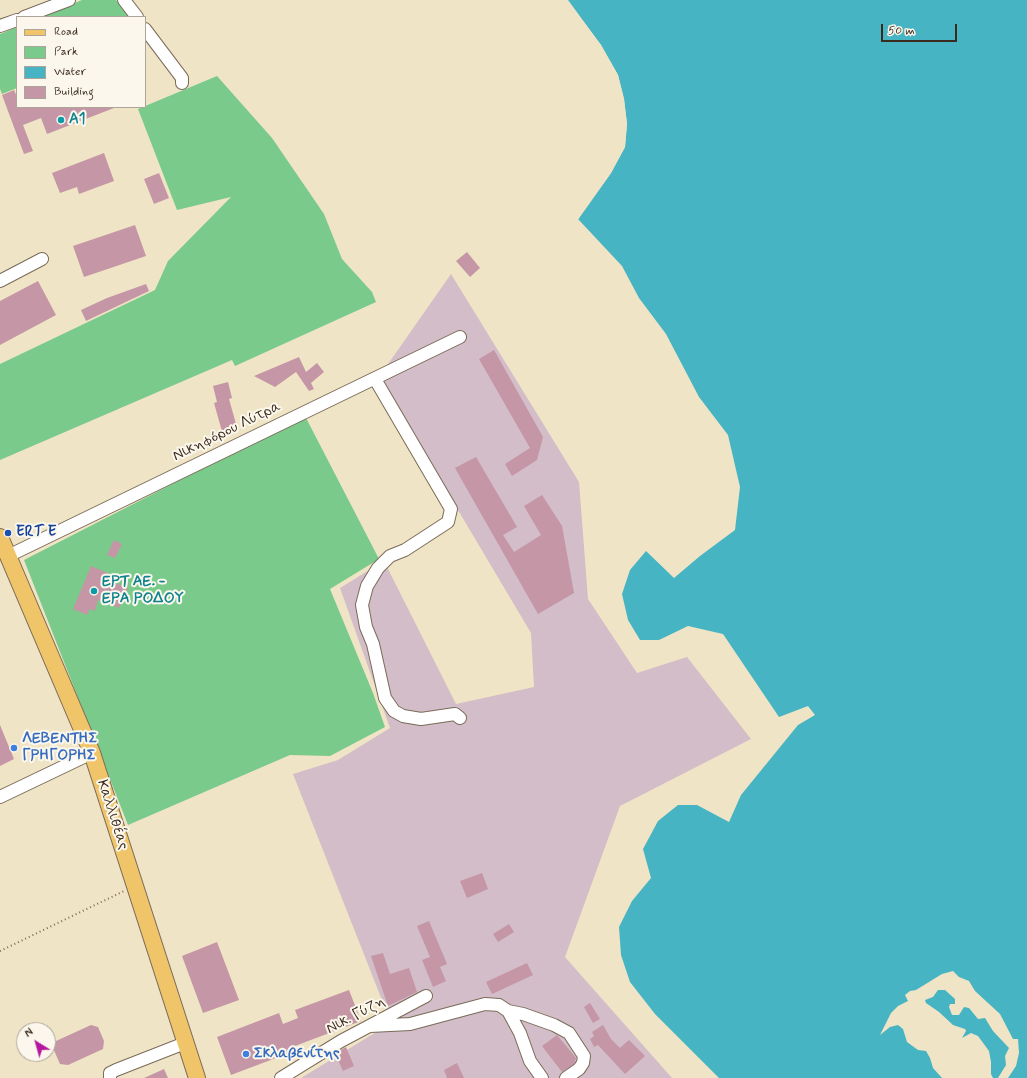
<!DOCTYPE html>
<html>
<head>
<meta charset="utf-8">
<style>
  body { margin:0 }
  #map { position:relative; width:1027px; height:1078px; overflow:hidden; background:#f0e4c6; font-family:Mynerve,sans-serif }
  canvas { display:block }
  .legend { position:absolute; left:16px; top:16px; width:130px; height:92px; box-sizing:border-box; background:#fbf7ec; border:1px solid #aea59a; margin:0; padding:5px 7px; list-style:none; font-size:12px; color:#3b2a1e }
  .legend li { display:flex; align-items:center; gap:8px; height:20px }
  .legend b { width:20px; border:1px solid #aea59a }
  .north { position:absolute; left:16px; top:1022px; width:40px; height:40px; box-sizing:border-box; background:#fbf7ec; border:1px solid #aea59a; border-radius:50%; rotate:323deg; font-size:11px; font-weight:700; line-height:16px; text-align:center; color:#3b2a1e }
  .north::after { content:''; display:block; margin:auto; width:14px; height:18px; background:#b5179e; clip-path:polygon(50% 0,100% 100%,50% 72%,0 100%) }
  .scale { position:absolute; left:881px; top:24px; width:76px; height:18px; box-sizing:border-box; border:2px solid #3b2a1e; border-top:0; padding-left:5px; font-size:12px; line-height:14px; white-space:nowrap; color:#3b2a1e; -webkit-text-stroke:3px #fbf7ec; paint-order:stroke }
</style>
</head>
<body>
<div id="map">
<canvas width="1027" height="1078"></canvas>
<ul class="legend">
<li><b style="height:5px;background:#f0c469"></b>Road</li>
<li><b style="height:11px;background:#7aca8b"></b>Park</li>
<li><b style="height:11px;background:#46b4c2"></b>Water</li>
<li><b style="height:11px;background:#c596a5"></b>Building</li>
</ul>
<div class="north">N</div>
<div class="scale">50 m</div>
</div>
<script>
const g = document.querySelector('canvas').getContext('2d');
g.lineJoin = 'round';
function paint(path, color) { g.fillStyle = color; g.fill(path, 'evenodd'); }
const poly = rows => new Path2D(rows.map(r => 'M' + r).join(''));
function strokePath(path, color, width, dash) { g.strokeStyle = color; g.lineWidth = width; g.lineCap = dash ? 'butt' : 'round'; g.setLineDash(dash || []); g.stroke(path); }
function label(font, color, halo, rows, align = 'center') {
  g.font = font + ' Mynerve,sans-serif'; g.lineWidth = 4; g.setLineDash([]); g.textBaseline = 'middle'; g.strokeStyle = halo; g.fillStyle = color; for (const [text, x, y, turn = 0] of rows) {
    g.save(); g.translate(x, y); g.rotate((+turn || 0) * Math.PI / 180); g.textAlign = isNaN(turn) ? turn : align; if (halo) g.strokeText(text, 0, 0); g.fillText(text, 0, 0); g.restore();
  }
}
paint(poly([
  [451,274,579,482,588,599,637,673,687,657,751,739,620,806,565,957,672,1078,301,1078,391,1023,293,774,338,760,390,728,340,588,384,561,456,704,534,687,531,633,379,377]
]), '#d2bdc8');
paint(poly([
  [82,0,116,0,131,17,41,17],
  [17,27,17,88,2,94,0,89,0,34],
  [217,76,272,138,324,214,342,259,372,292,376,302,235,366,232,360,0,460,0,364,155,290,168,261,231,197,177,210,138,109],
  [305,416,379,559,330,589,373,693,385,727,330,756,290,755,128,825,24,560]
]), '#7aca8b');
paint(poly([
  [567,0,1027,0,1027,1078,1008,1078,1016,1066,1019,1053,1018,1039,1013,1039,1000,1014,975,991,969,981,959,977,953,971,942,974,916,990,910,991,905,995,908,1001,898,1006,891,1013,880,1035,890,1027,898,1025,903,1029,907,1042,918,1050,926,1051,930,1058,933,1068,942,1078,719,1078,655,1014,630,982,621,955,619,927,632,901,651,878,643,849,658,821,678,805,697,805,729,822,741,795,798,725,815,715,808,706,779,717,723,634,688,626,659,640,640,640,628,620,622,594,630,570,646,551,674,578,700,556,735,530,740,487,728,435,699,397,666,334,639,298,622,266,578,219,611,173,625,147,627,124,624,99,618,75,601,45],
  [938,990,945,990,955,999,955,1004,950,1004,949,1007,952,1015,959,1015,964,1007,969,1008,978,1019,985,1018,993,1031,1009,1048,1005,1056,1006,1065,998,1078,993,1078,991,1074,991,1062,989,1051,978,1036,971,1033,962,1038,966,1031,965,1029,953,1025,939,1012,926,1003,925,1000,933,997]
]), '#46b4c2');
paint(poly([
  [565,0,568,0,601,45,618,75,624,99,627,124,625,147,611,173,577,221,577,218,609,172,623,146,625,124,622,99,616,76,599,46]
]), '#f0e4c6');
paint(poly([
  [14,90,17,97,17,107,114,108,47,134,41,118,23,125,33,151,24,154,2,95],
  [104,153,114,181,79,194,77,187,60,193,52,173],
  [159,173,169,198,154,204,144,179],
  [135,225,146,256,84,277,73,246],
  [467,252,480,268,470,277,456,261],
  [38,281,56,315,0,345,0,301],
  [146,284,149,291,86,321,81,310,107,298],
  [494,350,543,437,537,460,512,476,505,464,530,448,479,359],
  [299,357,306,372,317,363,324,372,311,383,314,389,309,391,296,372,275,387,254,376],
  [228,382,232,398,229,399,238,431,223,435,214,403,217,402,213,386],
  [476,457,517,527,503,535,514,552,541,535,524,506,542,495,562,526,574,593,538,614,455,468],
  [114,540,122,544,115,558,107,555],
  [91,566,110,574,108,580,128,588,119,608,98,600,95,611,90,609,87,615,73,609],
  [0,725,14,759,0,766],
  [482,873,488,889,467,898,460,881],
  [429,921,447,964,440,967,446,981,433,987,422,960,430,957,417,926],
  [509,924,514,932,498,942,493,934],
  [217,942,239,1000,203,1013,182,956],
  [383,953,390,974,409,968,417,992,388,1006,371,956],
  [527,963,533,975,492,994,486,982],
  [349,990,361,1021,295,1046,297,1050,231,1075,217,1037,279,1013,283,1024,298,1018,295,1010],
  [590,1003,600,1019,593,1023,584,1007],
  [91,1025,98,1027,104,1041,103,1049,68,1065,60,1064,53,1048,56,1041],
  [603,1025,611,1039,620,1048,629,1040,645,1056,625,1074,598,1045,594,1047,590,1039,594,1036,592,1032],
  [557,1035,576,1058,574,1064,562,1072,542,1046],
  [346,1047,354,1066,343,1071,335,1053],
  [457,1063,464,1078,447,1078,444,1070],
  [164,1069,168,1078,144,1078]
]), '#c596a5');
const minor = poly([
  [124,0,137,17],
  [24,17,69,0],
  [0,26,17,20],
  [145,29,182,78,182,83],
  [0,281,42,259],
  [375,379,451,509,448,522,405,550,390,556,378,568,367,586,362,605,366,627,373,644,385,698,394,711,403,716,421,719,455,714,460,718],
  [8,556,460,337],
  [0,797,92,753],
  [508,1011,520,1033,530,1061,542,1078],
  [370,1026,410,1024,485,1004,499,1005,508,1011,523,1014,554,1025,569,1033,584,1056,583,1063,579,1069,566,1078],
  [110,1078,110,1073,116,1070,185,1043],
  [281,1078,341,1041,426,996]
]);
const major = poly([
  [0,537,92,753,197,1078]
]);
strokePath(minor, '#7a6b59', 14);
strokePath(major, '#7a6b59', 18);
strokePath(poly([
  [0,951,124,891]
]), '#7a6b59', 2, [1, 3]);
strokePath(minor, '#fff', 12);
strokePath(major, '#f0c469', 16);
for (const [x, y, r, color] of [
  [61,120,4,"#0f9aa8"],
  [8,533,4,"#1a4fb4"],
  [94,591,4,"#0f9aa8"],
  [14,748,4,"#3f7fe0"],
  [246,1054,4,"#3f7fe0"]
]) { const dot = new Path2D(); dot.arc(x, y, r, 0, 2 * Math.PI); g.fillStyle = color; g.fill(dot); strokePath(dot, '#fbf7ec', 1.5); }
label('bold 15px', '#0d838f', '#fbf7ec', [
  ["A1",69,120],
  ["ΕΡΤ ΑΕ. -",102,582],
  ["ΕΡΑ ΡΟΔΟΥ",102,599]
], 'left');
label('15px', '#3b2a1e', '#fbf7ec', [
  ["Νικηφόρου Λύτρα",227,432,-26],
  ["Καλλιθέας",112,815,72],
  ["Νικ. Γύζη",356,1016,-28]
]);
label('bold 15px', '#164399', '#fbf7ec', [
  ["ERT E",16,533]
], 'left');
label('bold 15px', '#366cbe', '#fbf7ec', [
  ["ΛΕΒΕΝΤΗΣ",22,739],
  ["ΓΡΗΓΟΡΗΣ",22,756],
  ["Σκλαβενίτης",254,1054]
], 'left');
</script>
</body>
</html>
